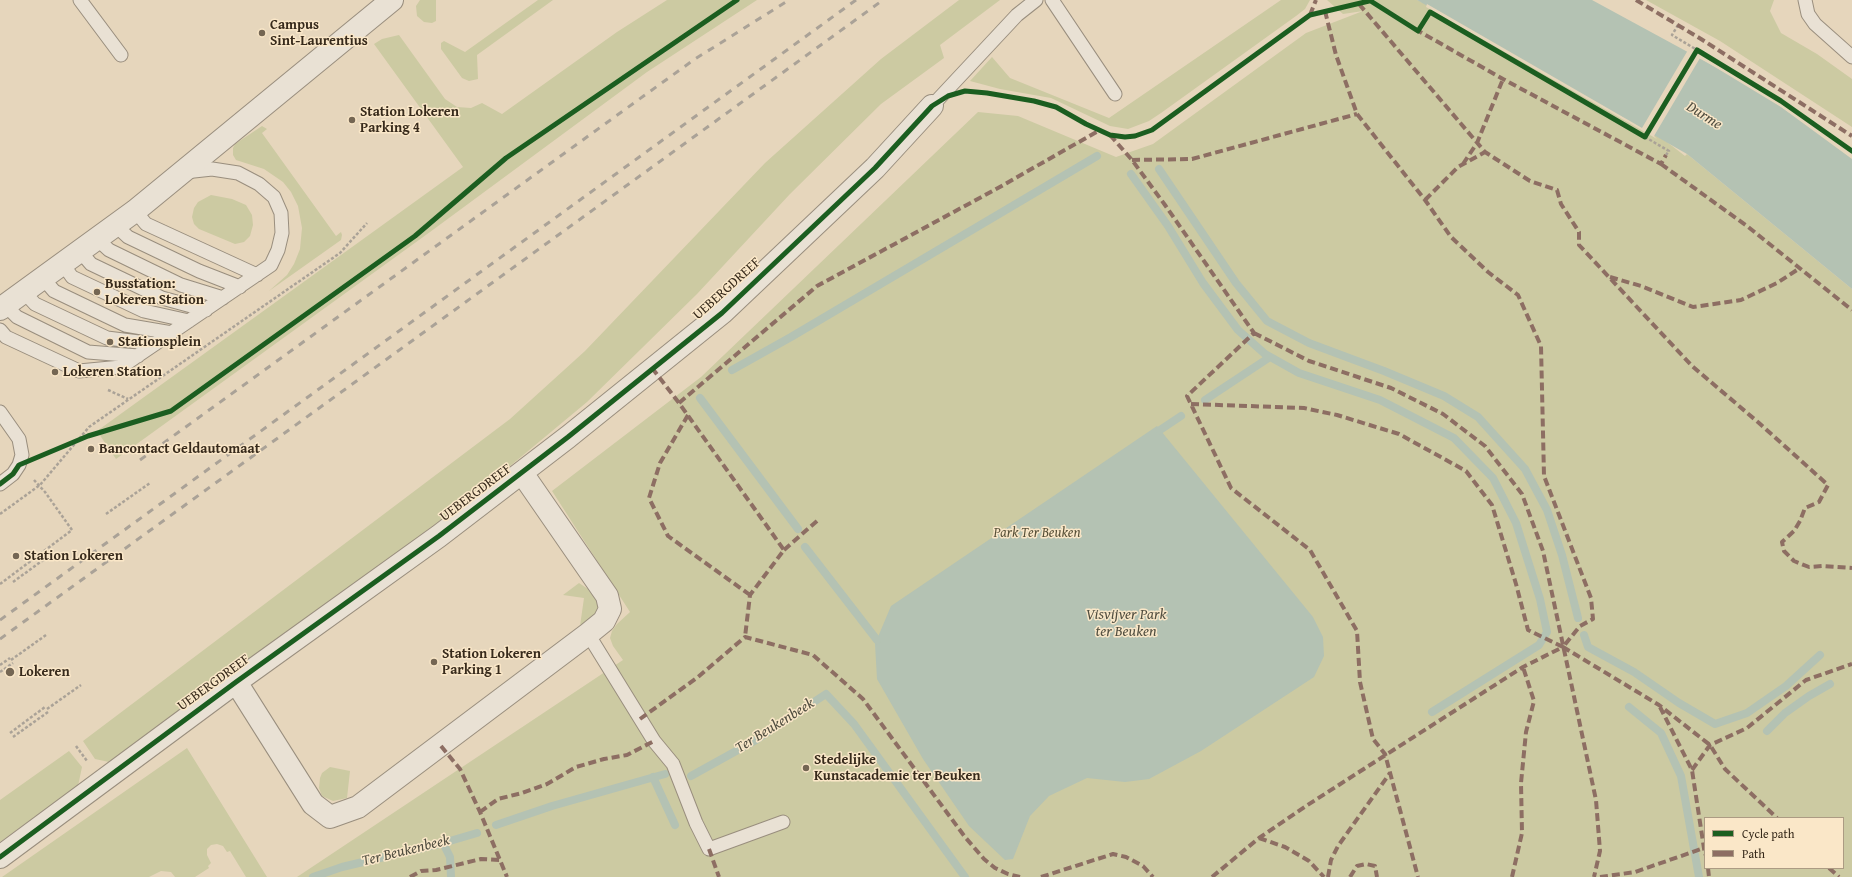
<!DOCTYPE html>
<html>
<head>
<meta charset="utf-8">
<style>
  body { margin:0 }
  #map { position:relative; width:1852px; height:877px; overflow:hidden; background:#e6d6bc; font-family:"Gentium Book Plus",serif }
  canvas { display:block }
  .legend { position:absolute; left:1704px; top:817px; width:140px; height:52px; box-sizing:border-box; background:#fae7c8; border:1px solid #ac9b83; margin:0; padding:5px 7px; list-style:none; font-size:12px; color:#372a1b }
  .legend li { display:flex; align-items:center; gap:8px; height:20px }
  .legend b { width:20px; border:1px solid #ac9b83 }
</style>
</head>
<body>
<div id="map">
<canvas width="1852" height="877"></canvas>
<ul class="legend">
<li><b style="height:5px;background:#1b5e20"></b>Cycle path</li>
<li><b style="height:5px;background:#8d6e63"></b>Path</li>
</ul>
</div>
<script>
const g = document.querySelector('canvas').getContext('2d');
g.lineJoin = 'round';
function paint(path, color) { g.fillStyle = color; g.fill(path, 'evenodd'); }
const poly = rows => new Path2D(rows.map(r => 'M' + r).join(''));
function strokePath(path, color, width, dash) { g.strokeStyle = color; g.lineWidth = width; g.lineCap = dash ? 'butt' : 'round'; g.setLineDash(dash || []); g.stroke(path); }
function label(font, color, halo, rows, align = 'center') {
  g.font = font + ' "Gentium Book Plus",serif'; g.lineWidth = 3; g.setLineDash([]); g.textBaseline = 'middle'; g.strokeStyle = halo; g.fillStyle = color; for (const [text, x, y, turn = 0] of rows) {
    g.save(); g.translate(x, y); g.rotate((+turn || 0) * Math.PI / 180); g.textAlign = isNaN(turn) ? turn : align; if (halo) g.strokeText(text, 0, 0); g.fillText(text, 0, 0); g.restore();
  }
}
paint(poly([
  [420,0,436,0,436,21,432,23,424,22,417,16,416,6],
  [538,0,553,0,477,55,478,79,469,81,462,78,441,49,441,43,444,41,465,52],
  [667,0,757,0,647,72,430,232,116,459,97,431,463,167,374,44,382,39,399,35,445,99,457,107,471,108,482,103,502,114,617,32],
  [959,0,1000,0,940,45,944,58,881,104,790,194,697,294,587,402,498,476,388,560,109,762,95,759,83,741,510,419,585,351,765,163,881,59],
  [1281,0,1310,0,1305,9,1296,16,1161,113,1149,121,1128,129,1110,126,1051,98,1000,89,970,81,992,57,1010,78,1109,118],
  [1327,0,1417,0,1428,5,1667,142,1685,156,1687,154,1852,289,1852,877,297,877,623,660,613,646,610,638,612,631,617,624,630,612,552,491,701,377,978,112,1018,116,1116,157,1153,144,1306,33,1363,11,1343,14],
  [1705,818,1843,818,1843,868,1705,868],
  [1646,0,1774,0,1770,11,1781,33,1817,54,1852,79,1852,127,1720,41],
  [262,126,267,129,262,133,336,236,341,232,342,235,341,240,269,291,287,275,294,264,300,249,302,228,298,206,291,192,283,182,264,169,236,160,233,155,233,148,235,144],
  [211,195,232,199,246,205,252,215,253,225,250,236,244,242,235,244,199,229,194,224,192,217,194,208,198,202],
  [579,583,588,589,598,603,599,612,580,626,584,598,563,595],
  [187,748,267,877,246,877,230,851,227,852,223,846,217,844,211,845,207,849,207,855,211,863,208,866,209,868,195,877,175,877,171,872,161,871,149,877,2,877],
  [69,751,82,767,78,786,0,842,0,800],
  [330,767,350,771,347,798,333,801,322,796,319,788,320,778,322,773]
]), '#cccaa2');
paint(poly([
  [1417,0,1592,0,1754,88,1852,156,1852,289,1687,154],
  [1157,426,1313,617,1323,637,1324,656,1314,677,1201,751,1149,779,1125,782,1087,778,1049,796,1030,816,1013,859,1005,860,969,826,923,759,877,679,875,644,891,606]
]), '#b4c2b3');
paint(poly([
  [1427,4,1642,128,1688,50,1755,87,1828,134,1852,154,1852,159,1781,107,1700,58,1654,136,1657,139,1426,7]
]), '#e6d6bc');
strokePath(poly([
  [1159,169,1236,283,1267,321,1309,343,1384,371,1444,396,1478,417,1525,469,1547,510,1562,555,1578,618],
  [1131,174,1168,226,1203,283,1238,330,1265,354,1299,373,1380,400,1454,438,1493,478,1516,523,1540,599,1547,632,1539,645,1432,712],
  [732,370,791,337,1097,156],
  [700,398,798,529],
  [1205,400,1270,357],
  [1160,430,1181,416],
  [805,547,877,640],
  [1584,635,1588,647,1634,672,1679,703,1715,724,1747,713,1786,686,1820,655],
  [1629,707,1661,733,1681,776,1699,877],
  [1767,731,1785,713,1809,696,1830,684],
  [691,776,756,740,826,694,854,724,965,877],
  [653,777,675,825],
  [496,825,552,806,665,774],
  [443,843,450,857,451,877],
  [313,877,342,867,443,843,477,833]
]), '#b4c2b3', 8);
const lane = poly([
  [80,0,121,55],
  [1052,0,1115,94],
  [1805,0,1808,14,1815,24,1852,57],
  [932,106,1017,15,1036,0],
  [135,211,146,224,257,275],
  [115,225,128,237,199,271,240,287],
  [96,238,109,250,181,285,223,298],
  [79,250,91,264,162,298,206,310],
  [62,263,72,277,144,311,189,321],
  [42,277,54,291,125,325,172,333],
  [23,291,35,304,107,338,155,344],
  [5,305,17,317,88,352,138,356],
  [0,330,6,337,79,371,121,367,271,265,278,250,282,233,281,213,274,197,259,184,238,173,212,169,185,172],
  [0,412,19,439,22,455,19,465,13,474,0,484],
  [588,634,654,741,673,764,696,823,709,849,783,822]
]);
const street = poly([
  [0,309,135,211,392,0],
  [236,682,313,804,330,817,358,807,588,634,604,621,610,609,607,596,522,473],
  [0,857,236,682,439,536,568,437,722,313,875,168,932,106]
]);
strokePath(lane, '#998e7e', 15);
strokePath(street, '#998e7e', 24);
strokePath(poly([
  [1678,25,1672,35,1697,50],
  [1645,137,1669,151,1666,155],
  [108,390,128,399],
  [0,514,40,485,89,427,340,253,367,223],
  [106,514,150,483],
  [13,582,50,555],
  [0,584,72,530,45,492,34,480],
  [11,660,46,635],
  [0,665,10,658],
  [0,672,13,663],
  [47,709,81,685],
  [10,733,45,707],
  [13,737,48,712],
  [76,746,87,761]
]), '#aaa297', 2.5, [3, 2]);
strokePath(lane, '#e9e1d4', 13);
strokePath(street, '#e9e1d4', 22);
strokePath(poly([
  [140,460,645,95,695,59,789,0],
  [0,620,856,0],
  [0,639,883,0]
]), '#aaa297', 3, [7, 7]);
strokePath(poly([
  [1636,0,1701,39,1852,136],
  [1359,4,1485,152,1530,181,1557,190,1561,204,1579,232,1579,245,1692,366,1759,423,1828,485,1819,502,1805,508,1800,521,1794,531,1782,542,1784,551,1794,561,1809,567,1823,566,1852,568],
  [1325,11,1336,55,1357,114,1425,200,1451,237,1488,272,1518,295,1541,346,1544,476,1591,598,1593,619,1580,626,1563,647],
  [1310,15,1316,0],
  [1415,29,1503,79,1661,164,1666,155],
  [1110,135,1132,160,1165,205,1254,333,1187,396,1231,488,1310,550,1357,631,1360,682,1373,739,1385,754,1418,877],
  [1132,160,1192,159,1357,114],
  [1463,164,1477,143,1503,79],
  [1661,164,1747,226,1852,310],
  [1425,200,1458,167,1485,152],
  [1610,277,1641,286,1693,307,1741,300,1777,283,1800,268],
  [1254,333,1309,361,1391,388,1443,414,1485,446,1522,494,1543,551,1596,800,1600,851,1594,877],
  [652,368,679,403,784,550,750,595,745,637],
  [679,403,817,286,998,188,1100,130],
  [1191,404,1304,408,1337,415,1399,434,1466,471,1492,505,1516,584,1528,630,1563,647],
  [688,415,660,463,649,498,668,536,750,595],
  [784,550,818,520],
  [1660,707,1692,770,1705,855],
  [640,719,698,677,745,637,813,655,863,699,965,837,984,859,995,868,1008,874,1020,877],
  [441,746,460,769,480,812,507,877],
  [1692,770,1710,745,1747,728,1806,680,1852,664],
  [480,812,498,799,522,793,547,784,576,767,604,759,627,755,654,741],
  [1259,838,1285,847,1309,861,1324,877],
  [709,849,719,877],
  [1708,868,1709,877],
  [1829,868,1839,877],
  [410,877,421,871,436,870,481,859,500,860],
  [1041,877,1113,854,1126,857,1143,866,1153,877],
  [1212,877,1259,838,1306,806,1523,667,1563,647,1659,705,1710,745,1725,769,1777,818],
  [1328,877,1331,860,1338,846,1390,773],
  [1350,877,1357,866,1366,864,1375,866,1377,877],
  [1512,877,1522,833,1521,783,1526,732,1534,701,1523,667],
  [1600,877,1635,872,1704,848]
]), '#8d6e63', 4, [8, 4]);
strokePath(poly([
  [1369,0,1418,31,1430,12,1645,137,1697,50,1781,101,1852,151],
  [0,484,13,474,19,465,88,436,171,411,415,236,506,158,737,0],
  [0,857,236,682,439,536,568,437,722,313,875,168,932,106,948,96,965,91,987,93,1034,101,1056,107,1086,124,1110,135,1125,137,1135,136,1152,130,1310,15,1369,1]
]), '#1b5e20', 5);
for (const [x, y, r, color] of [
  [262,33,4,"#746653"],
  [352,120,4,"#746653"],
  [97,292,4,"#746653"],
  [110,342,4,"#746653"],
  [55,372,4,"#746653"],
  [91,449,4,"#746653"],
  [16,556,4,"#746653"],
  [434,662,4,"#746653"],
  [10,672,5,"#746653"],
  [806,768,4,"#746653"]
]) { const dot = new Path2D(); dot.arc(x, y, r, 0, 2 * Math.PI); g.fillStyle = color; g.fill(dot); strokePath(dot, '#fae7c8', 1.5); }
label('bold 14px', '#372a1b', '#fae7c8', [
  ["Campus",270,25],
  ["Sint-Laurentius",270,41],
  ["Station Lokeren",360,112],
  ["Parking 4",360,128],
  ["Busstation:",105,284],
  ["Lokeren Station",105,300],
  ["Stationsplein",118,342],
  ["Lokeren Station",63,372],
  ["Bancontact Geldautomaat",99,449],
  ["Station Lokeren",24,556],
  ["Station Lokeren",442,654],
  ["Parking 1",442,670],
  ["Lokeren",19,672],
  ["Stedelijke",814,760],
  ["Kunstacademie ter Beuken",814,776]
], 'left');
label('14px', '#372a1b', '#fae7c8', [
  ["UEBERGDREEF",727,289,-42],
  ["UEBERGDREEF",476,493,-37],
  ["UEBERGDREEF",214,683,-36]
]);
label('italic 14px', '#575038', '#fae7c8', [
  ["Park Ter Beuken",1037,533]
]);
label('italic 15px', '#514e40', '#fae7c8', [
  ["Durme",1704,116,32],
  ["Visvijver Park",1126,615],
  ["ter Beuken",1126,632],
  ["Ter Beukenbeek",775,726,-32],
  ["Ter Beukenbeek",406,851,-14]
]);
</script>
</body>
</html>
